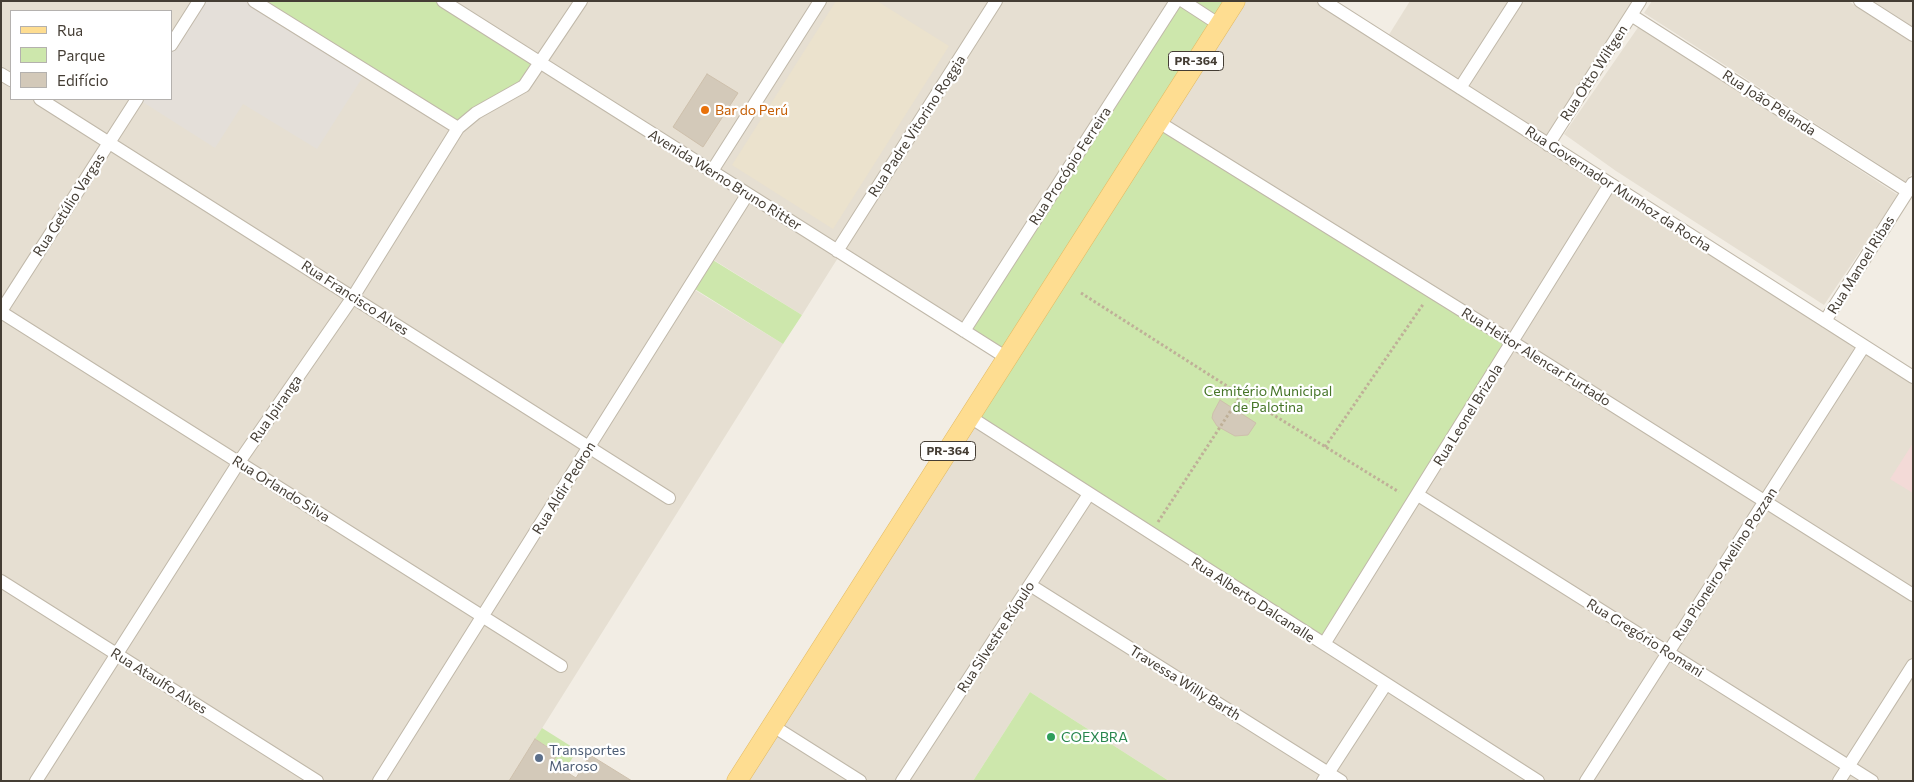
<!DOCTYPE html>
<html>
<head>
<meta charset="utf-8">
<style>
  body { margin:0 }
  #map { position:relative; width:1914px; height:782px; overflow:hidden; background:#f2ede4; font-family:Commissioner,sans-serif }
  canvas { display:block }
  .frame { position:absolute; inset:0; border:2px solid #443d34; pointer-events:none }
  .legend { position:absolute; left:10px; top:10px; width:162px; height:90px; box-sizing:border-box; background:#fff; border:1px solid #b4b1ae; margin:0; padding:6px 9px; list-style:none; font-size:15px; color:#443d34 }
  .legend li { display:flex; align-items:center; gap:10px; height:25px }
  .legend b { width:25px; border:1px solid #b4b1ae }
</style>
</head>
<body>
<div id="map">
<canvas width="1914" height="782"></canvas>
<div class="frame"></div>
<ul class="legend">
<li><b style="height:6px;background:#fedd91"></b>Rua</li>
<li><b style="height:14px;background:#cde7ac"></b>Parque</li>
<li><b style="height:14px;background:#d3c9b9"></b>Edifício</li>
</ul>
</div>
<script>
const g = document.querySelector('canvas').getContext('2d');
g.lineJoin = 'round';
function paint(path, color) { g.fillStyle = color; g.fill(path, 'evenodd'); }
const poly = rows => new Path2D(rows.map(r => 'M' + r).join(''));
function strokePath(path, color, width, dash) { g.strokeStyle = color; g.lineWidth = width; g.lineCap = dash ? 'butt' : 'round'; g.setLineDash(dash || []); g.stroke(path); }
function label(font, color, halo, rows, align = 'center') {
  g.font = font + ' Commissioner,sans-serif'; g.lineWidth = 4.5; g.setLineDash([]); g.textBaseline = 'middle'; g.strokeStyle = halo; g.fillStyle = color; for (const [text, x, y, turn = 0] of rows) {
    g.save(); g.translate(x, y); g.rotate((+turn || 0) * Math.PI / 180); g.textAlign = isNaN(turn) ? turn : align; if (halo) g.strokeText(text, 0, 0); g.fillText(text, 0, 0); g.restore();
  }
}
paint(poly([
  [1,1,1176,1,964,331,841,253,802,315,709,257,690,287,783,344,509,781,1,781],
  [11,11,171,11,171,99,11,99],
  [1235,1,1324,1,1385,41,1410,1,1640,1,1549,145,1913,377,1913,781,1169,781,1030,692,973,781,737,781],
  [1652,1,1848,1,1913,43,1913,171,1906,182,1644,13],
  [1873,1,1913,1,1913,27],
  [1639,26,1898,195,1824,305,1616,171,1564,134]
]), '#e6dfd2');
paint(poly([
  [199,1,254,1,366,72,317,149,243,104,215,148,138,99,171,99,171,45]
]), '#e4dfd9');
paint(poly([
  [836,1,877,1,949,46,833,229,732,165]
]), '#ebe2cd');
paint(poly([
  [1913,443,1913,493,1890,479]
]), '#f3dad7');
paint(poly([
  [254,1,443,1,541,63,524,86,458,128],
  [1176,1,1235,1,1157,121,1514,343,1324,644,970,417,1007,358,964,331],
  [708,257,802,315,783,344,690,286],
  [1030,692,1169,781,973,781],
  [542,728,577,750,559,781,559,768,552,763,558,754,535,739]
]), '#cde7ac');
const building = poly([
  [707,74,738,93,703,147,673,127,707,74],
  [1220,400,1256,423,1248,435,1235,436,1217,426,1212,418,1213,413,1220,400],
  [535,739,558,754,552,763,576,778,590,755,632,781,509,781,535,739]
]);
paint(building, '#d3c9b9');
strokePath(building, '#cec0ac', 1);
const street = poly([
  [254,1,458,128],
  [443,1,1007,358],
  [1183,1,1220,25],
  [1324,1,1913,377],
  [1860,1,1913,35],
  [1631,15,1907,191],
  [171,45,199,1],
  [1,74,11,80],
  [1460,88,1516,1],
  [40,99,669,498],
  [1157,121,1514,343,1913,595],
  [1548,145,1640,1],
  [712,171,820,1],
  [837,251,996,1],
  [1,311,137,99],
  [1,312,561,666],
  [1825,321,1913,183],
  [964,331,1176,1],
  [970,417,1538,781],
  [1418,495,1872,781],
  [1,581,317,781],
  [1030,585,1341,781],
  [1324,644,1610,184],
  [773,726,860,781],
  [36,781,239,462,353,297,458,128,476,113,524,86,581,1],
  [379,781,747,195],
  [902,781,1089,494],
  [1323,781,1386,684],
  [1586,781,1864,346],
  [1839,781,1913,665]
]);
const primary = poly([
  [737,781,1235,1]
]);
strokePath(street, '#c0b8a9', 14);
strokePath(primary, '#e3ba61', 21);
strokePath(poly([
  [1081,293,1241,395,1399,492],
  [1325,447,1424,303],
  [1158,522,1241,395]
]), '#bfb098', 3, [2.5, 2.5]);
strokePath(street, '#fff', 12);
strokePath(primary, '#fedd91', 20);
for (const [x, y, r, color] of [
  [705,110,5,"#e8710a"],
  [1051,737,5,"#2e9e5b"],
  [539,758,5,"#5c6f8a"]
]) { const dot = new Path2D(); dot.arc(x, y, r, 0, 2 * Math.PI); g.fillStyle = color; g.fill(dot); strokePath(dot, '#fff', 2); }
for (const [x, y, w] of [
  [1196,61,55],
  [948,451,55]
]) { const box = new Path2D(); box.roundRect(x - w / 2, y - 9.5, w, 19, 4); g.fillStyle = '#fff'; g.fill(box); strokePath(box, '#443d34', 1); }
label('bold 12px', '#443d34', null, [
  ["PR-364",1196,61],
  ["PR-364",948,451]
]);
label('14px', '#443d34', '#fff', [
  ["Rua Otto Wiltgen",1594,73,-57],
  ["Rua João Pelanda",1769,103,33],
  ["Rua Padre Vitorino Roggia",917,126,-57],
  ["Rua Procópio Ferreira",1070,166,-57],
  ["Avenida Werno Bruno Ritter",725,180,32],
  ["Rua Governador Munhoz da Rocha",1618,189,33],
  ["Rua Getúlio Vargas",69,205,-57],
  ["Rua Manoel Ribas",1861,265,-58],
  ["Rua Francisco Alves",355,298,33],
  ["Rua Heitor Alencar Furtado",1536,357,32],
  ["Rua Ipiranga",276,409,-55],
  ["Rua Leonel Brizola",1468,415,-58],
  ["Rua Aldir Pedron",564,488,-58],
  ["Rua Orlando Silva",281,489,32],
  ["Rua Pioneiro Avelino Pozzan",1725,564,-57],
  ["Rua Alberto Dalcanalle",1253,600,33],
  ["Rua Silvestre Rúpulo",996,637,-57],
  ["Rua Gregório Romani",1645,638,32],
  ["Rua Ataulfo Alves",159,681,32],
  ["Travessa Willy Barth",1185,683,32]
]);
label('14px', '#c56008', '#fff', [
  ["Bar do Perú",715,110]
], 'left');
label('14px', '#467528', '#fff', [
  ["Cemitério Municipal",1268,391],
  ["de Palotina",1268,407]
]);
label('14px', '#27864d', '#fff', [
  ["COEXBRA",1061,737]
], 'left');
label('14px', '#4e5e75', '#fff', [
  ["Transportes",549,750],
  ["Maroso",549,766]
], 'left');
</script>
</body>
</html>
